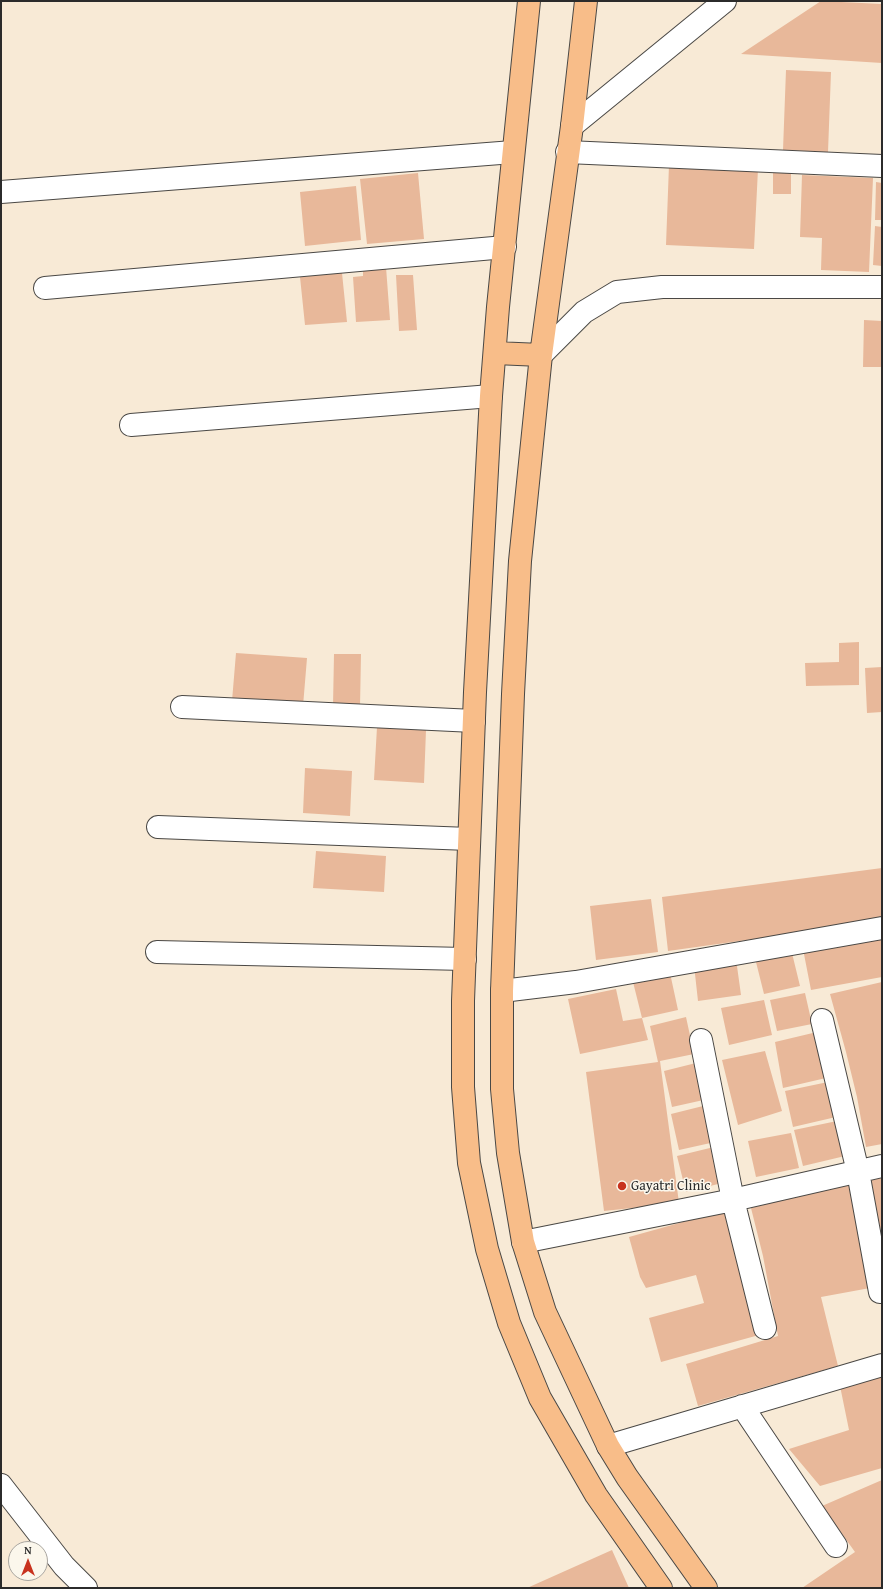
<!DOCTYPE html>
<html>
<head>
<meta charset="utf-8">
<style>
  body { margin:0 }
  #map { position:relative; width:883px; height:1589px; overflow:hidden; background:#f8ead6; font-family:"Gentium Book Plus",serif }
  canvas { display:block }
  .frame { position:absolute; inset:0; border:2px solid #2b2b2b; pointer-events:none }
  .north { position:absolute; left:8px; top:1541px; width:40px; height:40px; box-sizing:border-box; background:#fbf7ec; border:1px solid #a8a59f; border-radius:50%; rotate:0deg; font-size:11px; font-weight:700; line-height:16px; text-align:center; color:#2b2b2b }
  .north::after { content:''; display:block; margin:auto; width:14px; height:18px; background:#c8321e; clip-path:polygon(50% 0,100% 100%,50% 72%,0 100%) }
</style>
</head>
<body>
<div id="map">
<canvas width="883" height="1589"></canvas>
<div class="frame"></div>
<div class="north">N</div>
</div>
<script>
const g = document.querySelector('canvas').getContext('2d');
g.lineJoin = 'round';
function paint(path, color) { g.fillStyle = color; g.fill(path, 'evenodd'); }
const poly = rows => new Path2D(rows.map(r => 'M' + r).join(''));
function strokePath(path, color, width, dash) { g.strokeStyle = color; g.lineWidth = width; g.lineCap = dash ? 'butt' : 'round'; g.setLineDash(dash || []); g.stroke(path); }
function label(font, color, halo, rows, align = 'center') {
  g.font = font + ' "Gentium Book Plus",serif'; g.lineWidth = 3; g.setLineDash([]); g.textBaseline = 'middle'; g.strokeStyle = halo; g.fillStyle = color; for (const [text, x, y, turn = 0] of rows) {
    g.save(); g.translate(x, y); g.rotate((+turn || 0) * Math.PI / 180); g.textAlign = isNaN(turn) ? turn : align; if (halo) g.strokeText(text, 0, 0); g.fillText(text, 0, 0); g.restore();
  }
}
paint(poly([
  [821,1,882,4,882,63,741,54],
  [786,70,831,72,828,152,783,150],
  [669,165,758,169,754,249,666,245],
  [773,169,791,169,791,194,773,194],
  [418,173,424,239,367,244,360,179],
  [802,175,873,178,869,272,821,270,822,238,800,237],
  [876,182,882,183,882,220,875,220],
  [356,186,361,240,305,246,300,192],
  [875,226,882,227,882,266,873,265],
  [386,267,390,320,356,322,353,277,363,276,363,269],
  [342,273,347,322,305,325,300,277],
  [396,275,413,275,417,330,399,331],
  [864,320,882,321,882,367,863,367],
  [859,642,859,685,806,686,805,663,839,662,839,643],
  [236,653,307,658,303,706,232,701],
  [334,654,361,654,360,707,333,706],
  [882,667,882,712,867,713,865,668],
  [377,727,426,730,424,783,374,780],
  [305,768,352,771,350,816,303,813],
  [316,851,386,856,384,892,313,888],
  [882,868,882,921,668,951,662,897],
  [651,899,658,952,596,960,590,906],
  [882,934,882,977,811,990,803,949],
  [791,949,800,986,764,994,755,958],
  [736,959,741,995,698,1001,694,965],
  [670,973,678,1010,642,1018,633,982],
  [882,982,882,1144,866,1147,857,1097,846,1052,830,994],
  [616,989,623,1021,642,1018,648,1040,580,1054,568,999],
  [805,993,812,1024,777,1031,770,1000],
  [764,1000,772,1035,729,1045,721,1008],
  [686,1017,694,1054,660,1061,679,1203,604,1211,586,1072,658,1062,650,1026],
  [817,1032,826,1078,783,1088,775,1042],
  [765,1051,782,1111,738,1125,722,1060],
  [700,1062,708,1099,672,1107,664,1071],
  [828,1082,836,1117,793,1127,785,1091],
  [707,1105,715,1142,679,1150,671,1114],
  [837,1121,845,1156,803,1166,794,1130],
  [791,1133,799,1168,756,1177,748,1141],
  [714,1147,722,1183,686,1192,677,1156],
  [882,1178,882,1234,867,1181],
  [850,1183,870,1288,821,1297,838,1366,698,1406,686,1364,778,1336,763,1256,751,1208],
  [726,1210,759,1335,661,1362,649,1318,704,1303,696,1275,646,1288,640,1277,629,1237],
  [882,1374,882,1468,820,1486,789,1449,849,1430,840,1386],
  [882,1480,882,1588,802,1588,855,1552,822,1506],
  [612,1550,629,1588,527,1588]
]), '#e8b89a');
const minor = poly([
  [572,126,725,1],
  [567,152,882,166],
  [1,192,513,152],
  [45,288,505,247],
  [541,355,584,312,617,292,662,287,882,287],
  [131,425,491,396],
  [182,707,474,721],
  [158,827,469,839],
  [157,952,465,959],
  [502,991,576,982,882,928],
  [822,1020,858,1172,880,1292],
  [701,1040,733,1200,765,1328],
  [523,1242,733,1200,882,1166],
  [742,1406,836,1546],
  [608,1446,882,1365],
  [1,1485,64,1566,86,1588]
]);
const major = poly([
  [529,1,498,307,491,396,475,692,463,1001,463,1087,469,1163,487,1249,509,1323,540,1398,596,1495,661,1588],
  [586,1,572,126,541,355,520,561,513,694,502,991,502,1089,508,1153,523,1242,545,1312,608,1446,627,1477,706,1588],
  [495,353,541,355]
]);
strokePath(minor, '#4a4845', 24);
strokePath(major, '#4a4845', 24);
strokePath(minor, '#fff', 22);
strokePath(major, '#f8bd89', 22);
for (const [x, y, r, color] of [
  [622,1186,5,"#c8321e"]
]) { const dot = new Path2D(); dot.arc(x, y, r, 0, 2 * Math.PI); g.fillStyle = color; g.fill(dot); strokePath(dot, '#fbf7ec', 1.5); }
label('14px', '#2b2b2b', '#fbf7ec', [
  ["Gayatri Clinic",631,1186]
], 'left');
</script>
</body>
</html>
